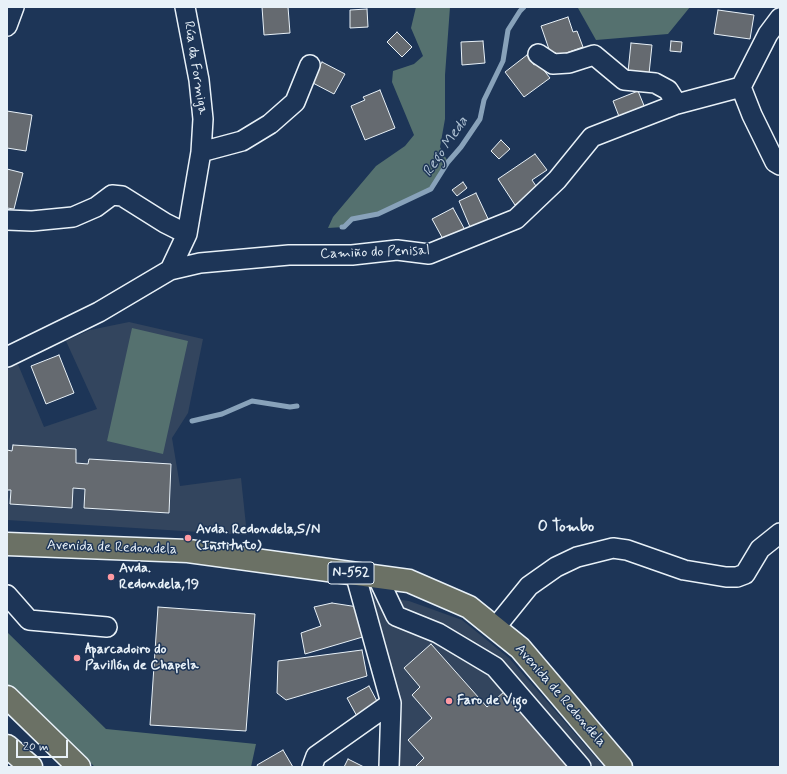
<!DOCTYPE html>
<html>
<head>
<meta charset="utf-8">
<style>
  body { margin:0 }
  #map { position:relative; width:787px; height:774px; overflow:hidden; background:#1d3557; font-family:Mynerve,sans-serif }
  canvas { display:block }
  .frame { position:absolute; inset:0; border:8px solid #e8f1f8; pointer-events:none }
  .scale { position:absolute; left:16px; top:740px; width:52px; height:18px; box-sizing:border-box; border:2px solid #e8f1f8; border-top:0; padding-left:5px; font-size:12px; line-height:14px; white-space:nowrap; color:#e8f1f8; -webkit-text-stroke:3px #1d3557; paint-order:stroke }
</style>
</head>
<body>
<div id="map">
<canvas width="787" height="774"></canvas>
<div class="frame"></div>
<div class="scale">20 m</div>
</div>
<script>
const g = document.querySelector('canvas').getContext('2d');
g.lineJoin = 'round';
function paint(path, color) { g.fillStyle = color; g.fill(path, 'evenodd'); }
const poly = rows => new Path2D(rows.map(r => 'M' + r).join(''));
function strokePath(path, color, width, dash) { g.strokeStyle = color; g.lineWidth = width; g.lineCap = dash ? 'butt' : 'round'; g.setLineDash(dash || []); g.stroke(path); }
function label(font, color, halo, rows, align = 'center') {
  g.font = font + ' Mynerve,sans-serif'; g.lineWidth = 3; g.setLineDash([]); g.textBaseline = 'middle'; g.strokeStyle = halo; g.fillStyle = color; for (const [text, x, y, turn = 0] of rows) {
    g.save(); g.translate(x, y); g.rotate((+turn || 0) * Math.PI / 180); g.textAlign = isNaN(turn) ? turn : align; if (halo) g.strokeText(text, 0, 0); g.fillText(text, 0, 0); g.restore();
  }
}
paint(poly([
  [129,322,203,339,188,413,172,438,180,486,241,478,247,535,7,520,7,366,17,362,44,427,97,409,66,341,90,330],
  [373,596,409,601,462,620,509,658,604,767,394,767,397,693]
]), '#33455e');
paint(poly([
  [416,7,450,7,445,75,445,119,440,147,448,162,431,189,378,214,352,219,344,227,328,228,333,217,376,166,405,146,414,135,392,82,393,71,414,64,423,56,411,28],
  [570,7,690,7,668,34,596,40,578,8],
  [132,328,188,341,163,454,107,441],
  [7,632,106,729,256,744,251,767,95,767,7,687]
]), '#55716f');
strokePath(poly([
  [342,227,344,227,352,219,378,214,431,189,448,162,461,147,480,119,484,100,503,61,508,30,520,11,524,7],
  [192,421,222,414,252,401,290,407,297,406]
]), '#88a2ba', 5);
const building = poly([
  [262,7,288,7,290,33,264,35,262,7],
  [367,9,368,27,350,28,350,10,367,9],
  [718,10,754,15,750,39,714,34,718,10],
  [568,17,573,32,577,31,583,47,552,58,541,26,568,17],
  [397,32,412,47,402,57,387,42,397,32],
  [483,41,485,63,462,65,461,42,483,41],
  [671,41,682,42,681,52,670,51,671,41],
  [631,43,652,45,649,74,628,72,631,43],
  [527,55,534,65,538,63,550,78,524,97,505,72,527,55],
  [322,62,345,74,334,94,311,82,322,62],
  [380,90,395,128,365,140,351,106,365,100,363,97,380,90],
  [638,91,645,108,620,119,613,101,638,91],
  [7,111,32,115,26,151,7,148,7,111],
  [501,140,510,149,499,159,491,151,501,140],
  [535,154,547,170,532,180,538,189,515,205,498,179,535,154],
  [7,169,23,173,14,209,7,208,7,169],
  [463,182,467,188,457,196,452,190,463,182],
  [476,193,490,223,476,229,475,225,470,227,459,201,476,193],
  [453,208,465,230,444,241,432,219,453,208],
  [59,355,74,393,46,404,31,366,59,355],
  [13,445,76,449,76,463,88,464,89,459,171,464,169,513,84,508,85,489,73,488,72,508,10,504,11,490,7,490,7,450,12,451,13,445],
  [332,603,358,607,366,636,305,654,301,633,321,626,314,607,332,603],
  [158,607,255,614,246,731,150,725,158,607],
  [431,644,487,707,505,691,573,767,415,767,424,758,408,740,432,718,412,695,420,687,404,668,431,644],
  [362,650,367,676,286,700,277,693,278,661,362,650],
  [369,686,379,705,359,720,347,698,369,686],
  [283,750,293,767,258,767,257,765,283,750],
  [348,759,364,767,344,767,348,759]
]);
paint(building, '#656a70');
strokePath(building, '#e8f1f8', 1);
const minor = poly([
  [780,18,768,34,741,87,752,115,775,162,780,165],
  [7,26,14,7],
  [538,54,553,64,569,63,594,55,624,80,655,83,668,90,677,104],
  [201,152,242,141,270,124,295,102,310,65],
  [7,220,32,221,73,217,96,207,112,195,122,196,165,223,187,234],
  [170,270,187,234,201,152,203,119,199,80,185,7],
  [7,357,99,312,170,270,200,263,289,255,352,255,397,250,429,254,516,219,557,180,592,137,677,104,741,87],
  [355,573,391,703,389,767],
  [377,576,396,616,438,633,495,667,581,767],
  [7,595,29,620,107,627],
  [495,628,529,586,556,567,577,557,613,548,627,550,684,570,726,577,737,577,745,574,760,549,780,533],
  [312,767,316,756,391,703]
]);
const highway = poly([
  [7,544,188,551,409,581,469,607,520,648,621,767],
  [7,697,79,767],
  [7,746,31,767]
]);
strokePath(minor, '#e8f1f8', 22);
strokePath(highway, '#e8f1f8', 25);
strokePath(minor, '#1d3557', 19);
strokePath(highway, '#6b7165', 22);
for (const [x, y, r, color] of [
  [188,538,4,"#ff9aa2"],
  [111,577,4,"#ff9aa2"],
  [77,658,4,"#ff9aa2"],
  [449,701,4,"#ff9aa2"]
]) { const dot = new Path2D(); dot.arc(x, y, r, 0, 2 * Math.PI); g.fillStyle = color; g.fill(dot); strokePath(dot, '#1d3557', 1.5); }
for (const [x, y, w] of [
  [351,573,46]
]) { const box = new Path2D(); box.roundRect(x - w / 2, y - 11, w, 22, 3); g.fillStyle = '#1d3557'; g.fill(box); strokePath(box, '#e8f1f8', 1); }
label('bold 13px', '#e8f1f8', null, [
  ["N-552",351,573]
]);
label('14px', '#e8f1f8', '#1d3557', [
  ["Rúa da Formiga",195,68,81],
  ["Camiño do Penisal",375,253,-2],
  ["Avenida de Redondela",112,548,2],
  ["Avenida de Redondela",560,696,49]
]);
label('bold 14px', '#e8f1f8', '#1d3557', [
  ["Avda. Redondela,S/N",196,530],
  ["(Instituto)",196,546],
  ["Avda.",119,569],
  ["Redondela,19",119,585],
  ["Aparcadoiro do",85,650],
  ["Pavillón de Chapela",85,666],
  ["Faro de Vigo",457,701]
], 'left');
label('italic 15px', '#b0c3d4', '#1d3557', [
  ["Rego Meda",446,147,-56]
]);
label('bold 15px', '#e8f1f8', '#1d3557', [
  ["O Tombo",566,528]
]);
</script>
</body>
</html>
